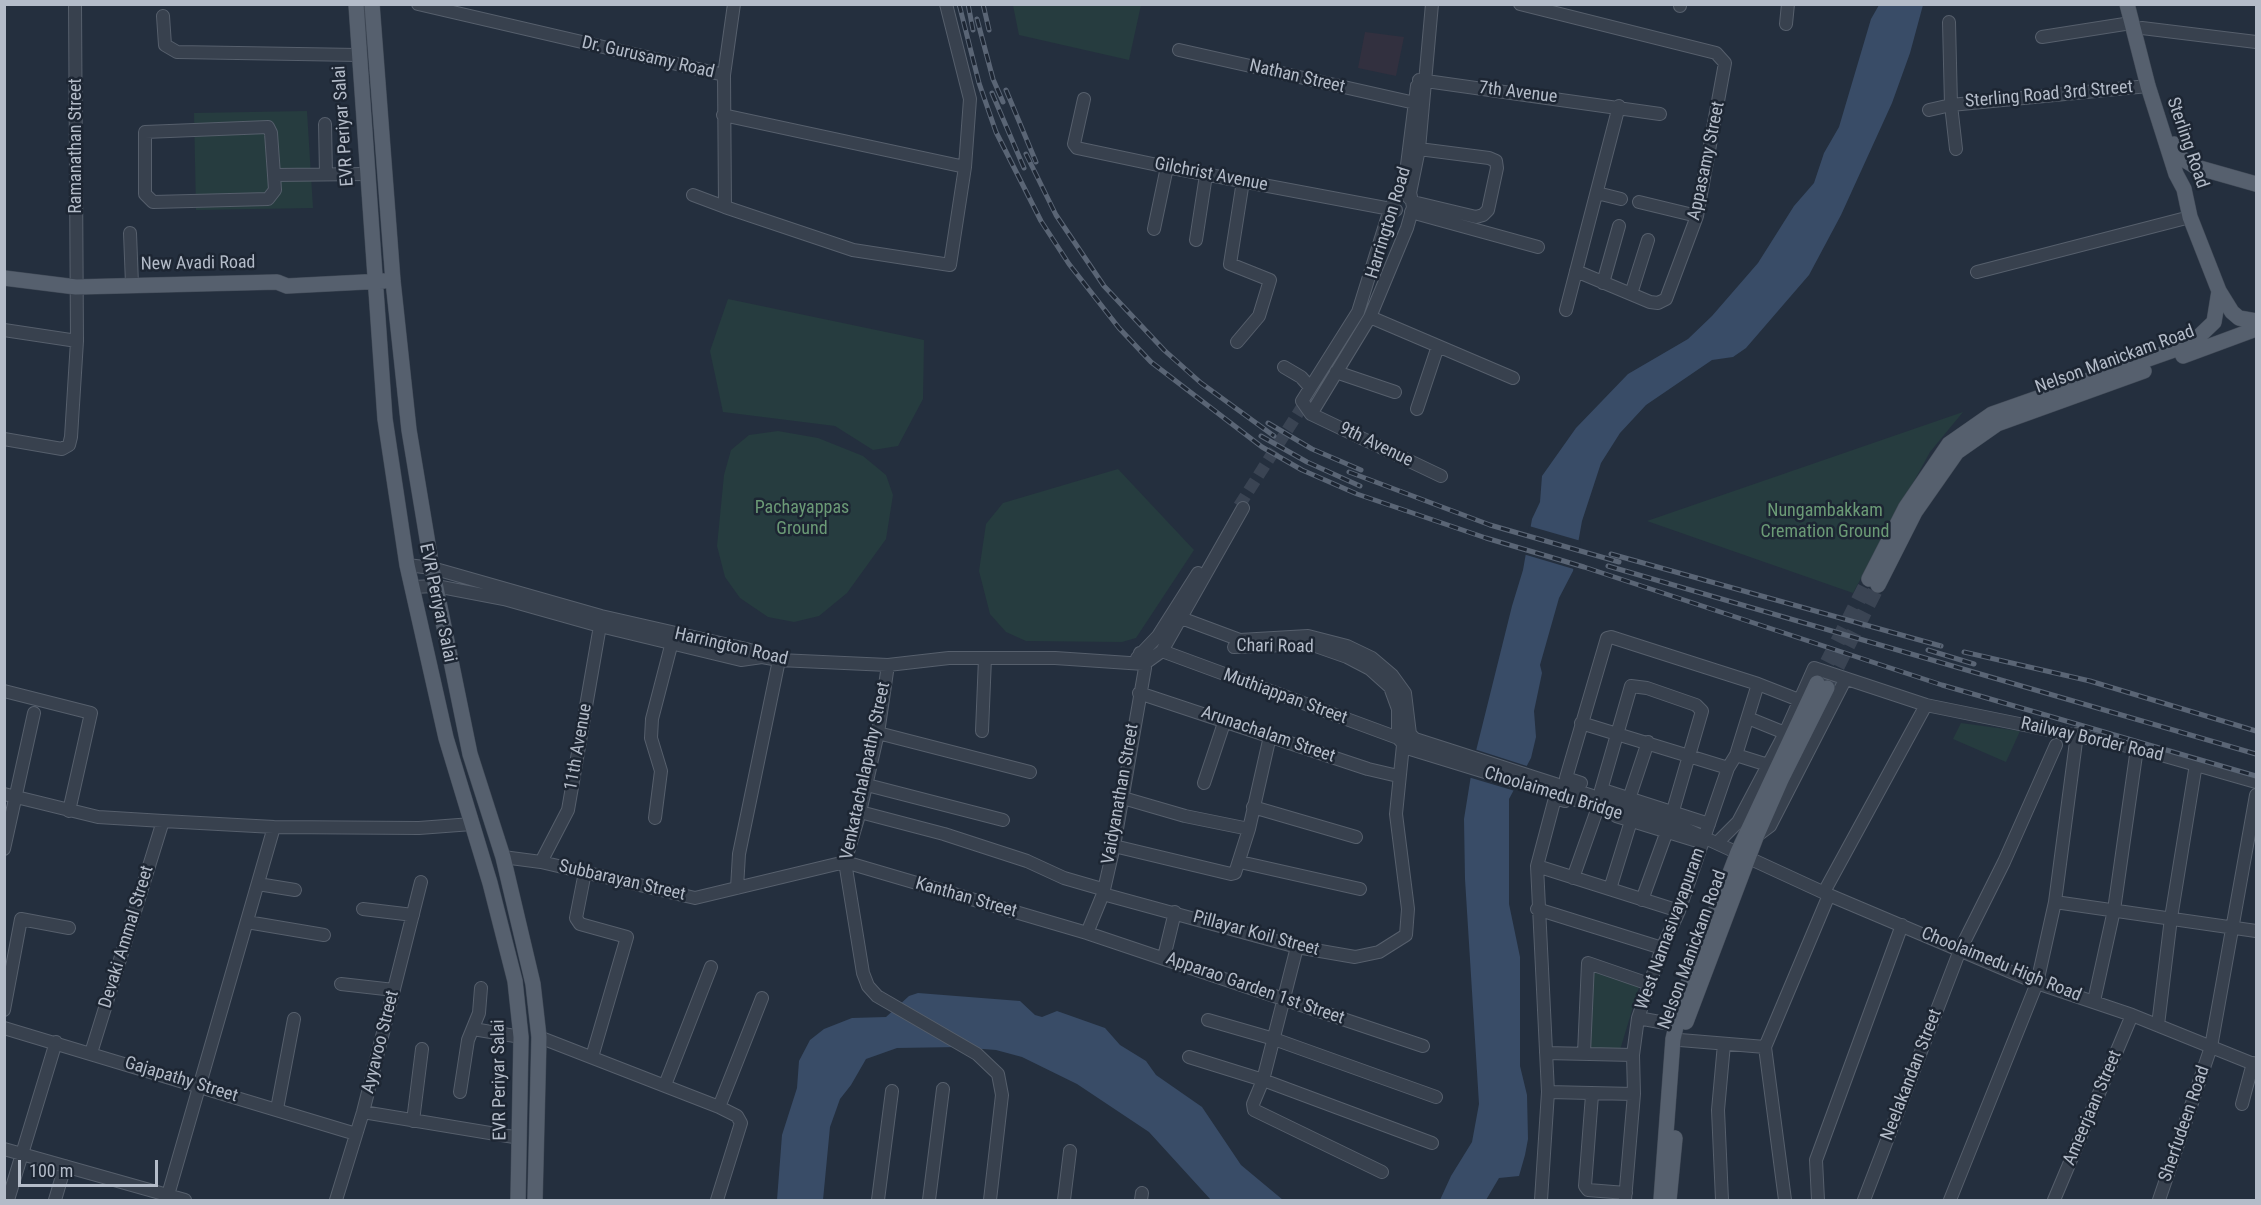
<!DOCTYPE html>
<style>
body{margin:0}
#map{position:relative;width:2261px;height:1205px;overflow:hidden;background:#242f3e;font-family:"Roboto Condensed",sans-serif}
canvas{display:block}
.frame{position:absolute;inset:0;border:6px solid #b4bcc9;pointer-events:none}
.scale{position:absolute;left:18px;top:1160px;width:140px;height:27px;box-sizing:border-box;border:3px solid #b4bcc9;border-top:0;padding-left:8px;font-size:18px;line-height:21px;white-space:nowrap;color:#b4bcc9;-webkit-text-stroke:4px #1d2633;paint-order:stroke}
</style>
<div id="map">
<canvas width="2261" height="1205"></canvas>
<div class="frame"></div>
<div class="scale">100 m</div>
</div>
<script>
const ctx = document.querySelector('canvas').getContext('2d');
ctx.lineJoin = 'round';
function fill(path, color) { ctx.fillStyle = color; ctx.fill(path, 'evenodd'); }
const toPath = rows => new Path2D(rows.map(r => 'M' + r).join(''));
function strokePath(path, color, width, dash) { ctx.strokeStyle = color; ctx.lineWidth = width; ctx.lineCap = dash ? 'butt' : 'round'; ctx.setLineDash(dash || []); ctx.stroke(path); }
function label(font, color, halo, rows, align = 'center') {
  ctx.font = font + ' "Roboto Condensed",sans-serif'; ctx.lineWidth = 5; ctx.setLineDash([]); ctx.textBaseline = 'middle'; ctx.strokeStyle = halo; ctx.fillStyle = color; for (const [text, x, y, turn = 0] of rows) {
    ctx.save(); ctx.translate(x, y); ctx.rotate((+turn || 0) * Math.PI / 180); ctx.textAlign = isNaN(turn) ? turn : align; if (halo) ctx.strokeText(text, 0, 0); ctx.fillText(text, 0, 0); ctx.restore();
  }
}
const medical = toPath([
 [1365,32,1404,37,1396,76,1358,68]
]);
const green = toPath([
 [1013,5,1141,5,1129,60,1019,35],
 [307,111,313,208,196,210,194,113],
 [728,299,924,340,923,399,898,446,873,450,835,426,723,412,710,351],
 [1963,412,1930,452,1853,593,1647,521],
 [778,431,818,438,863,456,886,475,893,495,886,539,847,593,819,616,794,622,768,617,740,598,725,577,717,546,724,475,731,450,749,435],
 [1118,469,1194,550,1136,638,1122,642,1026,641,1006,632,990,614,979,571,986,524,1003,503],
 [1961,723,2020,731,2006,762,1953,739],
 [1590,971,1639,987,1620,1050,1585,1048]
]);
const water = toPath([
 [1879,5,1923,5,1910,53,1892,103,1841,215,1809,275,1746,348,1733,357,1712,360,1646,405,1620,433,1601,463,1582,521,1573,571,1559,598,1540,665,1542,673,1534,711,1536,737,1531,758,1509,799,1509,904,1520,957,1520,1066,1527,1095,1528,1139,1525,1155,1519,1176,1499,1178,1486,1200,1440,1200,1451,1176,1472,1142,1479,1104,1465,879,1464,819,1473,763,1512,606,1523,570,1532,519,1540,502,1542,476,1576,428,1628,374,1688,339,1712,316,1758,263,1794,206,1814,183,1824,153,1839,127,1871,19],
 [918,993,1020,1001,1035,1015,1042,1017,1057,1011,1105,1028,1120,1045,1146,1061,1156,1075,1202,1107,1241,1165,1283,1200,1211,1200,1149,1132,1077,1084,1022,1057,996,1050,958,1047,897,1048,866,1059,851,1085,840,1099,830,1127,823,1200,777,1200,782,1135,797,1088,799,1061,810,1040,824,1029,852,1018,886,1017,909,996]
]);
const pier = toPath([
 [1529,526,1581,541,1577,570,1523,554],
 [1474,749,1530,767,1515,791,1468,777]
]);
const minorTunnel = toPath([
 [1239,506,1309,396]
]);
const majorTunnel = toPath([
 [1817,683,1869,579],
 [1827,687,1878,585]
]);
const minor = toPath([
 [418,4,724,75,725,207,853,250,950,265,965,167,970,99,946,4],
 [1520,4,1716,53,1725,63,1697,216,1666,299,1658,303,1650,302,1576,271],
 [1680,6,1680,4],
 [163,16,165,45,177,52,358,55],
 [1949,22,1951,105,1956,149],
 [1786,24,1788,4],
 [2142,28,2256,42],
 [2042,37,2131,23],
 [1179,50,1415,103],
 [724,75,734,4],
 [1419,80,1660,114],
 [1084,99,1074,144,1077,148,1167,167,1396,210],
 [1929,110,1951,105,2148,86],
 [723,115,965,167],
 [325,124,326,174],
 [1406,173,1417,86],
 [274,175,275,190,268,199,153,202,145,194,145,132,268,127,271,133,274,175,367,174],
 [1403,187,1397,194,1390,209,1358,312,1302,401,1311,414,1370,317,1407,228,1413,207,1410,192],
 [1597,193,1621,199],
 [693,195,725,207],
 [1409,198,1419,149,1432,4],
 [1413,202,1476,217,1483,215,1488,210,1497,168,1496,161,1489,158,1419,149],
 [1639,202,1697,216],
 [1411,212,1538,247],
 [1154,229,1167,167],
 [130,233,132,284],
 [1196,240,1206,175],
 [1977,272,2190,217],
 [1603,283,1619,226],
 [1631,294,1648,240],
 [1566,310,1619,106],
 [1370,317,1513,378],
 [4,330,77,341],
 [1237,342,1259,316,1270,280,1230,264,1243,181],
 [1284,367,1301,377,1309,386],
 [1336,372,1395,392],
 [1417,409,1438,346],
 [1311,414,1441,476],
 [4,439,62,449,69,445,71,437,77,341,75,4],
 [407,565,432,568,601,616,742,648,754,651,762,657,779,660,888,665,949,658,1055,658,1144,664,1162,651,1243,508],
 [412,587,436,586,504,599,600,626,741,660,762,657],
 [1181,618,1240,640,1308,636,1347,646,1372,658,1392,675,1405,693,1410,734,1415,739,1664,819,1829,895,2037,983,2132,1015,2256,1065],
 [1234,647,1310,644,1347,657,1370,669,1390,687,1398,709,1398,738,1407,748,1625,815],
 [1162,651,1398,738,1406,736],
 [1137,658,1158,636,1198,573],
 [888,665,878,733,860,812,845,862,863,973,868,986,877,996,977,1054,998,1074,1002,1095,990,1200],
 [4,691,91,713,69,811],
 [1139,693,1368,769,1398,776],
 [1748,718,1785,733],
 [1581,723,1728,768],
 [982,731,985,658],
 [878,733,1030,772],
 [1736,755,1768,765],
 [1204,783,1225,720],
 [1581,783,1566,778,1607,638,1611,637,1758,684,1799,700],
 [867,785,1003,820],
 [1601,790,1631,686,1647,688,1696,705,1702,711,1672,814],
 [1606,791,1709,824],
 [4,794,98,817,163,821,274,827,419,828,472,824],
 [1123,798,1185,816,1249,829],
 [1629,799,1648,742],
 [1253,807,1356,837],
 [860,812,944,834,1027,861,1064,878,1102,889],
 [1616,816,1694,840],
 [655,818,661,771,651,738,652,719,673,638],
 [1758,835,1770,826,1845,680],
 [1718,842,1738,822,1785,733,1814,668,1926,705,2137,748,2256,782],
 [1114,846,1231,874,1235,873,1249,829,1270,736],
 [4,849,34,713],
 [503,857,541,862,695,898,845,862,1087,933,1423,1046],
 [541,862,568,810,601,620],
 [1240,862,1360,889],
 [1537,866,1679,911],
 [585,872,576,918,580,924,627,937,592,1057],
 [1573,878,1597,810],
 [258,884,295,890],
 [737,888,739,854,779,660],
 [1610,889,1631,821],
 [1824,892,1926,705],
 [1103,894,1297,947,1355,957,1379,952,1406,935,1408,909,1396,814,1403,745],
 [1642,900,1667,831],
 [2055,902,2256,931],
 [363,909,413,915],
 [1537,909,1662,948],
 [247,922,324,935],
 [1087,933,1103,894,1114,846,1145,668,1140,653],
 [1297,947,1263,1080,1253,1104,1254,1110,1382,1172],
 [1164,957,1175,912],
 [341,984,394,990],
 [2094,1001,2114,910,2137,748],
 [4,1010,21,919,69,928],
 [1638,1018,1676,1025],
 [1208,1020,1274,1039,1436,1097],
 [2158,1025,2171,918,2196,764],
 [4,1028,356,1134],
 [473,1029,521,1037],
 [539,1037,719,1107,737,1116,741,1123,717,1200],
 [1680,1040,1765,1047],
 [91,1053,163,821],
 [1546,1053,1633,1055],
 [1584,1053,1588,963,1649,984],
 [1189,1057,1263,1080,1432,1143],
 [665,1085,711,967],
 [460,1092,468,1040,479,1013,481,988],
 [1548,1092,1634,1094],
 [1592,1095,1585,1186,1588,1190,1626,1193],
 [2242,1104,2253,1063],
 [719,1107,762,998],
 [277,1109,294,1019],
 [363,1112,520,1138],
 [413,1121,422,1049],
 [4,1149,185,1200],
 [168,1195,274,827],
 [8,1200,56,1042],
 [55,1200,65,1166],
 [336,1200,363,1112,421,882],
 [878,1200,892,1091],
 [929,1200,943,1089],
 [1064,1200,1070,1151],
 [1141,1200,1142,1193],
 [1541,1200,1548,1092,1537,866,1555,798,1565,801],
 [1625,1200,1634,1094,1633,1055,1638,1018,1662,948,1679,911,1728,768,1736,755,1758,684],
 [1722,1200,1718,1110,1724,1044],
 [1785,1200,1765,1047,1829,895],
 [1818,1200,1816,1160,1902,925],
 [1864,1200,1960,950,2004,862,2056,745],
 [1950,1200,2037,983,2055,902,2077,734],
 [2054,1200,2132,1015],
 [2159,1200,2211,1047,2256,795]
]);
const major = toPath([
 [356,4,385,419,407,565,446,738,490,883,515,981,521,1037,518,1200],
 [372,4,393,281,409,430,432,568,470,754,503,857,533,984,539,1037,535,1200],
 [2127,4,2148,86,2176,174,2184,189,2190,217,2219,291,2232,312,2239,318,2256,321],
 [2174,144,2178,156,2196,167,2256,184],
 [4,278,76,287,277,282,287,286,384,281],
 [2183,356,2256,329],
 [1869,579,1906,507,1949,444,1992,414,2191,344,2214,322,2219,291],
 [1878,585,1915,512,1957,452,1997,424,2144,371],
 [1686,1022,1756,837,1781,780,1827,688],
 [1661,1200,1673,1039,1684,993,1738,852,1817,683],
 [1669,1200,1675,1138]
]);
const rail = toPath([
 [959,4,979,83,996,132,1041,221,1069,264,1119,328,1151,362,1262,447,1302,470,1357,494,1486,538,1584,567,1942,685,2256,776],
 [968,4,973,30],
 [983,4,989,30],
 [977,19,993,79,1003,102],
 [1006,90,1036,162],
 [992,93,1024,168],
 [1026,154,1056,215,1104,286,1164,350,1201,383,1274,436],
 [1268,423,1312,449,1361,470],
 [1261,436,1307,462,1360,486],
 [1349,472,1490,525,1619,562],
 [1611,554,1941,646],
 [1608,566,2256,754],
 [1928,650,1974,664],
 [1964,652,2090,681,2256,731]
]);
const streetNames = [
 ["Dr. Gurusamy Road",648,58,13],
 ["Nathan Street",1297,77,13],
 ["7th Avenue",1518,93,7],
 ["Sterling Road 3rd Street",2049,95,-5],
 ["EVR Periyar Salai",344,126,-94],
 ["Sterling Road",2187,143,71],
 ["Ramanathan Street",76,146,-90],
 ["Appasamy Street",1707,161,-78],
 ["Gilchrist Avenue",1211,175,11],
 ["Harrington Road",1389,223,-73],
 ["New Avadi Road",198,264,-1],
 ["Nelson Manickam Road",2115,360,-20],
 ["9th Avenue",1376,445,26],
 ["EVR Periyar Salai",437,603,78],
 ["Harrington Road",731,647,13],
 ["Chari Road",1275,647,1],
 ["Muthiappan Street",1285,697,20],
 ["Arunachalam Street",1268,735,19],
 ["Railway Border Road",2092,740,13],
 ["11th Avenue",579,747,-80],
 ["Venkatachalapathy Street",866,771,-78],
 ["Vaidyanathan Street",1121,794,-80],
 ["Choolaimedu Bridge",1553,794,17],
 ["Subbarayan Street",622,881,13],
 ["Kanthan Street",966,898,16],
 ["West Namasivayapuram",1671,929,-70],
 ["Pillayar Koil Street",1256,934,15],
 ["Devaki Ammal Street",127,937,-73],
 ["Nelson Manickam Road",1693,950,-70],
 ["Choolaimedu High Road",2001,965,22],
 ["Apparao Garden 1st Street",1255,989,19],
 ["Ayyavoo Street",381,1042,-76],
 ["Neelakandan Street",1912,1075,-69],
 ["Gajapathy Street",181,1080,17],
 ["EVR Periyar Salai",500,1080,-91],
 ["Ameerjaan Street",2093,1108,-67],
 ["Sherfudeen Road",2185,1124,-71]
];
const parkNames = [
 ["Pachayappas",802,508],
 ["Ground",802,529],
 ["Nungambakkam",1825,511],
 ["Cremation Ground",1825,532]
];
fill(medical, '#32303f');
fill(green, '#263c3f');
fill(water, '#394c67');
fill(pier, '#242f3e');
strokePath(minorTunnel, '#3a4453', 12, [12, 6]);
strokePath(majorTunnel, '#3a4453', 15, [15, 8]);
strokePath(minor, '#565f6c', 14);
strokePath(major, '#414a57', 16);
strokePath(minor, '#38414e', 12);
strokePath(major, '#56606e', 15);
strokePath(rail, '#5a6575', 5);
strokePath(rail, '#1d2633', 3, [9]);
label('18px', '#b4bcc9', '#1d2633', streetNames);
label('18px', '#6b9a76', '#1d2633', parkNames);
</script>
